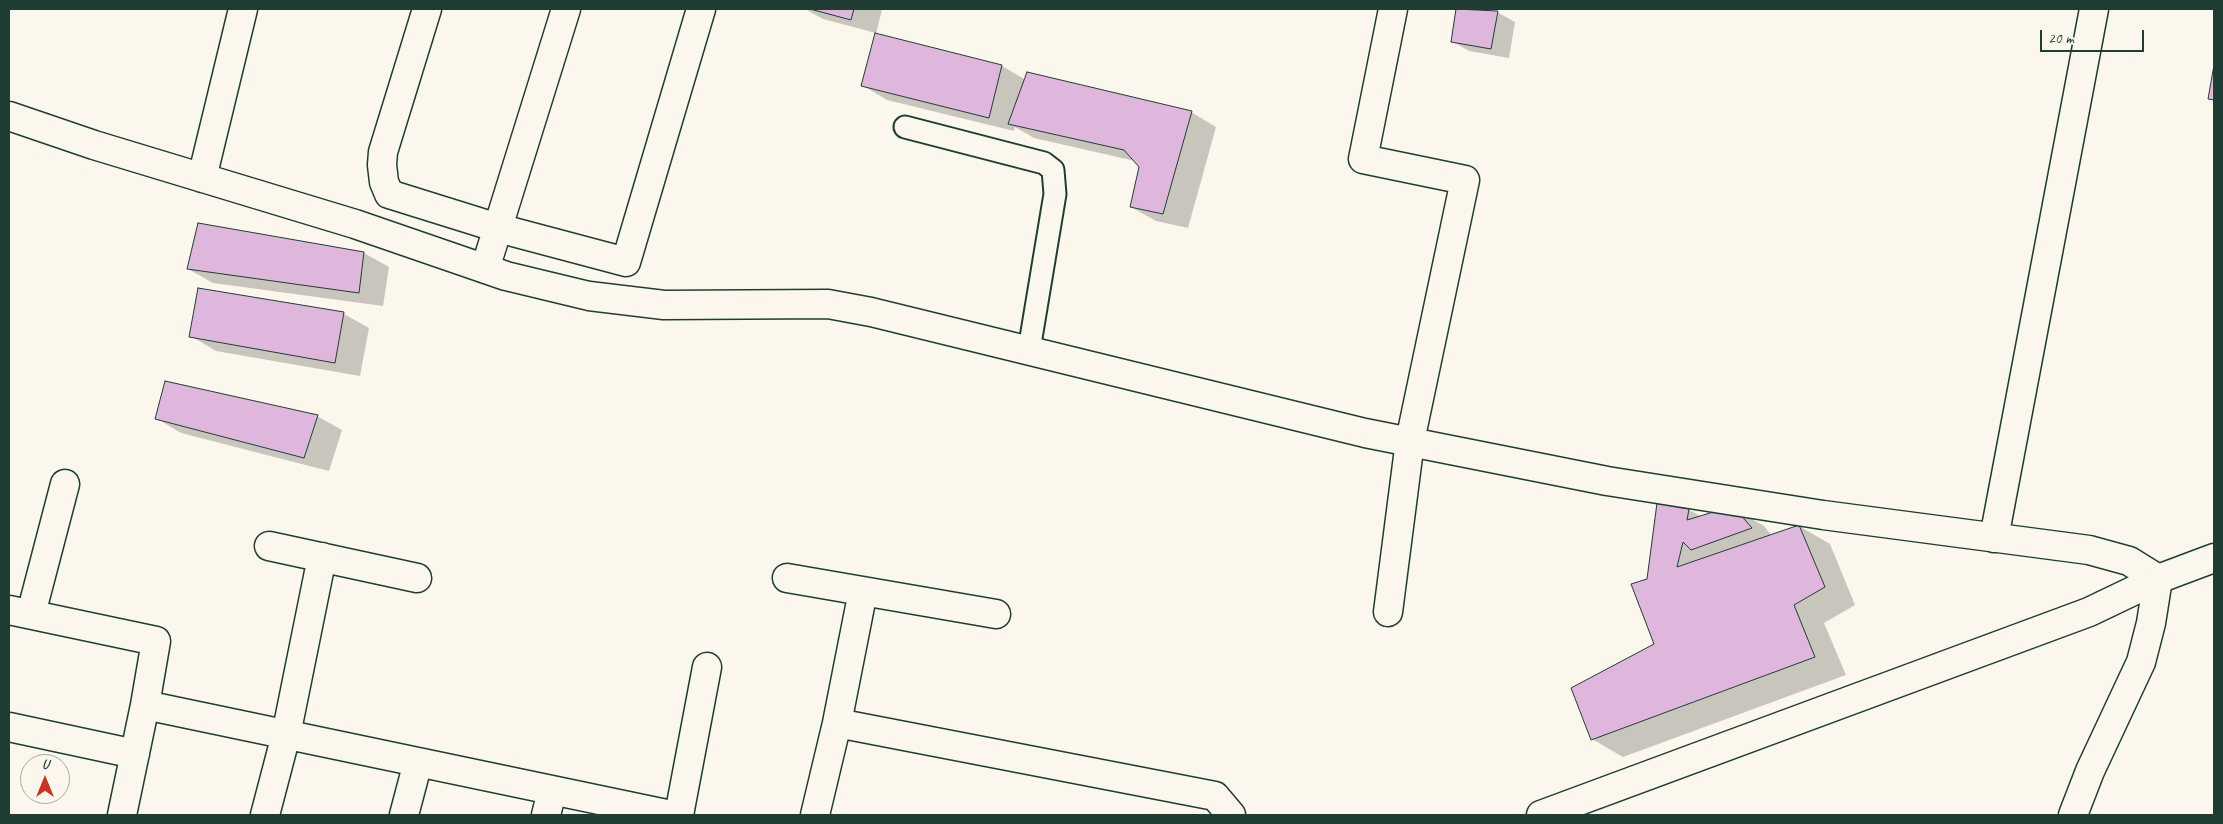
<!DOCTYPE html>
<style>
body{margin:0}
#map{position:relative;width:2223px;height:824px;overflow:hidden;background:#fbf7ec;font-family:Caveat,sans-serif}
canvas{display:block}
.frame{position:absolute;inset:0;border:10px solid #1f3d34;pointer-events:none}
.north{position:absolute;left:20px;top:754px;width:50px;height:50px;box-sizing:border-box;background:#fbf7ec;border:1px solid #a3ada2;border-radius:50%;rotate:0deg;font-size:14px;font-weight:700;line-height:20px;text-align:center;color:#1f3d34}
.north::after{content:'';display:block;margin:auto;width:18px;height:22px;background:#c8321e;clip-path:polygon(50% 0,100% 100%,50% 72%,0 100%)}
.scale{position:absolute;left:2040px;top:30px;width:104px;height:22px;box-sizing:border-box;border:2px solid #1f3d34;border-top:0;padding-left:6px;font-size:15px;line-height:18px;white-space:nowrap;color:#1f3d34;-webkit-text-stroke:4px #fbf7ec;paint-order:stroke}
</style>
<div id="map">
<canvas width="2223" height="824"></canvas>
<div class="frame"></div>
<div class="north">U</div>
<div class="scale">20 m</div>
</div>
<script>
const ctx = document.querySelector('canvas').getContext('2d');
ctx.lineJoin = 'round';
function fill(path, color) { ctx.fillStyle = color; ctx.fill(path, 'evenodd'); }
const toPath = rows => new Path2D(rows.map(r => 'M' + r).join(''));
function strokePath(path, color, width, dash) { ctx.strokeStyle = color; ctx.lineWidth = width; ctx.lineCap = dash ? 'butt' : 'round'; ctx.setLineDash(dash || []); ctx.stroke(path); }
const shadow = toPath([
 [805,9,882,9,876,34,1002,66,1026,80,1191,112,1216,127,1188,228,1156,221,1131,207,1140,167,1135,161,1034,138,1015,127,1014,131,887,100,862,85,876,33,823,19],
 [1457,9,1477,9,1497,12,1515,22,1509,58,1469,51,1452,41],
 [199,224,364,253,389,267,383,306,213,283,188,269],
 [199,289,344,314,369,328,360,376,216,351,191,336],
 [317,416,342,430,329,471,181,433,156,418],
 [1658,504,1689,510,1702,517,1733,508,1764,526,1772,536,1799,526,1830,544,1855,605,1824,623,1846,675,1623,757,1592,739,1656,644,1648,579]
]);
const building = toPath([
 [810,9,854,9,851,20,810,9],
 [1456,9,1498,11,1491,49,1451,42,1456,9],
 [875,33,1002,65,989,118,861,86,875,33],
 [2214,65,2214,100,2208,99,2214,65],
 [1027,72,1192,111,1163,214,1130,207,1139,167,1124,150,1008,124,1027,72],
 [198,223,364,252,359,293,187,269,198,223],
 [198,288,344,312,335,363,189,337,198,288],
 [165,381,318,415,304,458,155,419,165,381],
 [1657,503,1689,509,1687,520,1733,506,1752,528,1691,550,1683,542,1677,567,1799,525,1825,587,1794,605,1815,657,1591,740,1571,688,1654,644,1631,584,1647,579,1657,503]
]);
const lane = toPath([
 [905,127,1044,163,1053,170,1055,194,1029,350]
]);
const street = toPath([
 [427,9,383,152,382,165,384,182,389,194,498,228,626,262,701,9],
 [9,116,94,145,355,224,506,276,589,296,664,305,828,304,871,312,1365,433,1607,481,1823,515,2089,550,2129,561,2158,579,2151,623,2141,662,2090,771,2073,815],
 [202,178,243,9],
 [485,269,566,9],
 [1994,538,2094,9],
 [269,546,417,578],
 [787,578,996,614],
 [9,610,156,641,145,705,122,815],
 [1388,612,1410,441,1465,180,1363,159,1393,9],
 [31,614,65,484],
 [145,705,671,815],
 [837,723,1215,796,1231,815],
 [9,727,135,754],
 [265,815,286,735,322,557],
 [404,815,418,762],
 [546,815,552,791],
 [679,815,707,667],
 [815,815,837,723,863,591]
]);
const secondary = toPath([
 [1541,815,2089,612,2158,579,2214,558]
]);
fill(shadow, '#0003');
fill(building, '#dfb6dc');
strokePath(building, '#1f3d34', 1);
strokePath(lane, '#1f3d34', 25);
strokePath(street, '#1f3d34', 31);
strokePath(secondary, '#1f3d34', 31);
strokePath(lane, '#fbf7ec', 21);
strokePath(street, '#fbf7ec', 28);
strokePath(secondary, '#fbf7ec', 28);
</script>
